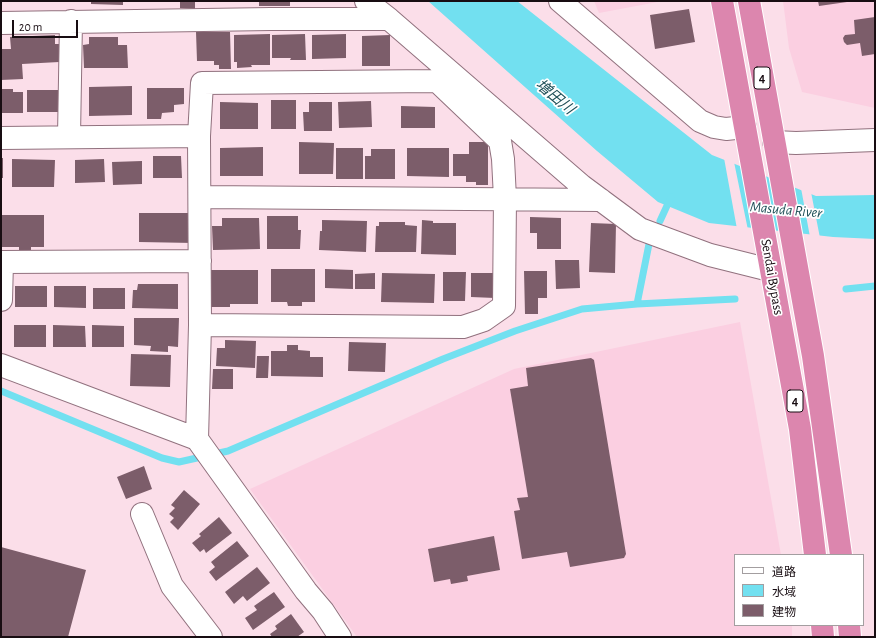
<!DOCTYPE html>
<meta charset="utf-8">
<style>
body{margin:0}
#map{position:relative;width:876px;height:638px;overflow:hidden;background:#fbdee9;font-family:"Alegreya Sans","Noto Sans JP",sans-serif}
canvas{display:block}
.frame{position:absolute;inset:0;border:2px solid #180d12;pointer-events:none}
.legend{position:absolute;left:734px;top:554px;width:130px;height:72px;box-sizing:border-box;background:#fff;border:1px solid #a39ea0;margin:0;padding:5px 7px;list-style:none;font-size:12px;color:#180d12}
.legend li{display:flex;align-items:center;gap:8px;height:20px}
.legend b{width:20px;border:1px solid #a39ea0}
.scale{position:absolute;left:12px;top:20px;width:66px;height:18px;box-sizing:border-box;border:2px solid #180d12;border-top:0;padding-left:5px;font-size:12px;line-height:14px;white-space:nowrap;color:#180d12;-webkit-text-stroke:3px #fff;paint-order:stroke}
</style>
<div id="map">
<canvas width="876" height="638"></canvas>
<div class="frame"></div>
<ul class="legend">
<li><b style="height:5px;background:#fff"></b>道路</li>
<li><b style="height:11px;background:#72e0f0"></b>水域</li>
<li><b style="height:11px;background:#7c5d6a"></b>建物</li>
</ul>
<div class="scale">20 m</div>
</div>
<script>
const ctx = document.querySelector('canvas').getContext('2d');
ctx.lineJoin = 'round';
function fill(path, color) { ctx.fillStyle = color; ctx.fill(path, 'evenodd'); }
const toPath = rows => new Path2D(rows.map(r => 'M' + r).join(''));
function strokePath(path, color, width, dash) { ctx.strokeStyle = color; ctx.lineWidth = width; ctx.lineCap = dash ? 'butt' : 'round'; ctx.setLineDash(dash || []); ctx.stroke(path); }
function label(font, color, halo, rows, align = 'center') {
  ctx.font = font + ' "Alegreya Sans","Noto Sans JP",sans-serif'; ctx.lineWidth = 3.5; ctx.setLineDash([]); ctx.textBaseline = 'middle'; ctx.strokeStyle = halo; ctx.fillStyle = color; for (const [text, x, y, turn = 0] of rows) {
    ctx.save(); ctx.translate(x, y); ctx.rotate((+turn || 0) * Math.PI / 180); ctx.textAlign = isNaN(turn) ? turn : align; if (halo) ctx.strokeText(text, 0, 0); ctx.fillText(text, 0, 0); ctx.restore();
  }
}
const built = toPath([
 [594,1,663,1,599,13],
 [783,1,875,1,875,108,802,92,789,48],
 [740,322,781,555,735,555,735,625,792,625,792,637,357,637,250,489,514,369]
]);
const water = toPath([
 [428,1,517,1,712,155,816,196,875,195,875,239,833,237,709,223,658,202,597,151]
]);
const pier = toPath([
 [724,158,734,162,748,230,737,229],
 [801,188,811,192,820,238,810,237]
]);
const stream = toPath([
 [660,221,671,197],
 [846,289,875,286],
 [637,304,735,299],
 [1,391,162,458,179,462,228,451,443,359,515,331,582,309,637,304,649,244]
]);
const building = toPath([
 [91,1,123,1,123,5,91,4],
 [180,1,195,1,195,9,180,8],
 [259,1,290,1,290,6,259,6],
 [818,1,847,1,847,2,819,6],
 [689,9,695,42,655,49,650,15],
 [875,17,875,54,862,56,860,43,847,45,844,42,843,38,845,35,855,34,854,20],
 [196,32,230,32,231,69,219,69,219,65,214,65,214,61,197,61],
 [270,34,270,65,251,65,252,67,237,68,237,62,234,62,234,35],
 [305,34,306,60,290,60,291,58,272,58,272,35],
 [346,34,346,58,312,59,312,35],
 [55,35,55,44,59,44,59,62,22,64,23,79,1,80,1,49,11,49,10,37],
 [390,35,390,66,362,66,362,36],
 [89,37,118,37,118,45,127,45,128,68,84,68,83,45,89,44],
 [132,86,132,115,89,116,89,87],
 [147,88,184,88,184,104,174,105,174,112,162,113,161,119,147,119],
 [1,89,13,89,13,92,23,92,23,113,1,113],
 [27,90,60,90,60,112,27,112],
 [271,100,296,100,296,129,271,129],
 [371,101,372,127,339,128,338,102],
 [220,102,258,103,258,129,220,129],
 [309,102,332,102,332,131,304,131,303,112,309,112],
 [401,106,435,107,435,128,401,128],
 [299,142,334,143,333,174,299,174],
 [469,142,488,142,488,185,476,185,476,182,466,182,466,176,453,176,453,154,469,154],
 [263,147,263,176,220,176,220,148],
 [336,148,363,148,363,179,336,179],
 [407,148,449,148,449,177,407,176],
 [371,149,395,149,395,179,365,179,365,156,371,156],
 [153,156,181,156,182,178,153,178],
 [1,158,3,158,3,178,1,178],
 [12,159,55,160,54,187,12,187],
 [104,159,105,182,75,183,75,160],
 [142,161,142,184,113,185,112,162],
 [139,213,194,213,194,243,139,242],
 [1,215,44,215,44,247,31,247,31,251,19,251,19,247,1,247],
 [267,216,298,216,298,230,301,230,300,249,267,249],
 [530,217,561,218,561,249,537,249,537,233,530,233],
 [222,218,259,218,260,249,213,250,212,226,222,226],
 [322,220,367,221,366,252,319,250,320,231,322,231],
 [422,220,433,221,433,223,456,223,456,255,421,254],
 [379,222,405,222,405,225,417,226,416,252,375,252,376,226,379,226],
 [591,223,616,224,615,273,589,272],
 [555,260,579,260,580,288,556,289],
 [271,269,315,269,315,302,302,302,302,306,288,306,287,302,271,302],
 [325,269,353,270,353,289,325,288],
 [211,270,258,270,258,304,230,304,230,307,211,307],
 [524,271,547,271,547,298,538,298,538,314,525,314],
 [443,272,466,272,465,301,443,301],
 [375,273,375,289,355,289,355,274],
 [382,273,435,274,434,303,381,302],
 [471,273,495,273,495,298,471,297],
 [138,284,178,284,178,309,132,308,133,290,137,290],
 [15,286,47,286,47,307,15,307],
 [54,286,86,286,86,308,54,307],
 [93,288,125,288,125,309,93,309],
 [134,318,179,318,178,347,168,346,168,352,150,351,151,346,134,345],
 [14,325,46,325,46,347,14,347],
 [53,325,85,326,86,347,53,347],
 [92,325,124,326,124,347,92,347],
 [225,340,256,341,255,368,216,366,217,348,225,348],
 [349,342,386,343,385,372,348,371],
 [287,345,298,345,298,350,310,351,310,357,323,357,323,377,271,376,271,351,287,351],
 [131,354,171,355,170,387,130,386],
 [257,356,269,356,268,378,256,378],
 [591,358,594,360,626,554,624,558,570,567,567,552,522,559,514,511,520,510,517,498,528,497,510,389,528,386,526,368],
 [213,369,233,369,233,389,212,389],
 [144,466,152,489,126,499,117,477],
 [184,490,200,504,178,530,170,522,174,518,169,514,175,508,171,505],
 [219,517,232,533,206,553,204,549,200,552,192,543,201,536,199,534],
 [494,536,500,570,467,576,468,581,451,584,450,579,434,582,428,549],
 [237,541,249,556,216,581,209,572,215,567,211,562],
 [1,547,86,570,68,637,1,637],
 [257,567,270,583,247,601,243,596,234,604,225,592],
 [274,592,285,607,253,630,245,618,257,610,254,606],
 [291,614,304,632,297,637,272,637,270,634,277,629,275,626]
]);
const minor = toPath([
 [366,1,389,19],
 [560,1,700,121,714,127,726,129,745,127],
 [1,23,271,19,389,19,582,186,640,229,710,255,770,270],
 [69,136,71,21],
 [1,138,199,136],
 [774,142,796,143,875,140],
 [200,197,601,200],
 [1,300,2,262,200,261],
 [1,365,197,439,306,591,323,611,340,637],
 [197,439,200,325,199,136,202,83,437,81,500,141,503,159,505,198,504,306,484,320,463,327,200,325],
 [142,514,172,586,211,637]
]);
const trunk = toPath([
 [722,1,800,429,815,555],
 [749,1,813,356,841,555],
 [822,625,823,637],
 [849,625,850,637]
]);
const shields = [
 [762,78,16],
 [795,401,16]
];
const shieldNames = [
 ["4",762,78],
 ["4",795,401]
];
const streetNames = [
 ["Sendai Bypass",772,277,80]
];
const waterNames = [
 ["増田川",555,97,40],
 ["Masuda River",786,210,5]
];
fill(built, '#fbcfe1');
fill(water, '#72e0f0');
fill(pier, '#fbdee9');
strokePath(stream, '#72e0f0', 7);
fill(building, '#7c5d6a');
strokePath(minor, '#91717e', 24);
strokePath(trunk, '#fff', 24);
strokePath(minor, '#fff', 22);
strokePath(trunk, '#dc86ae', 22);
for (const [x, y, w] of shields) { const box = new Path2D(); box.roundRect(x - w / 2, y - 11, w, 22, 3); ctx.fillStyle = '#fff'; ctx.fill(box); strokePath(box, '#180d12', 1); }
label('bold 13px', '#180d12', null, shieldNames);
label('14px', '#180d12', '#fff', streetNames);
label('italic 15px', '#215159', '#fff', waterNames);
</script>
